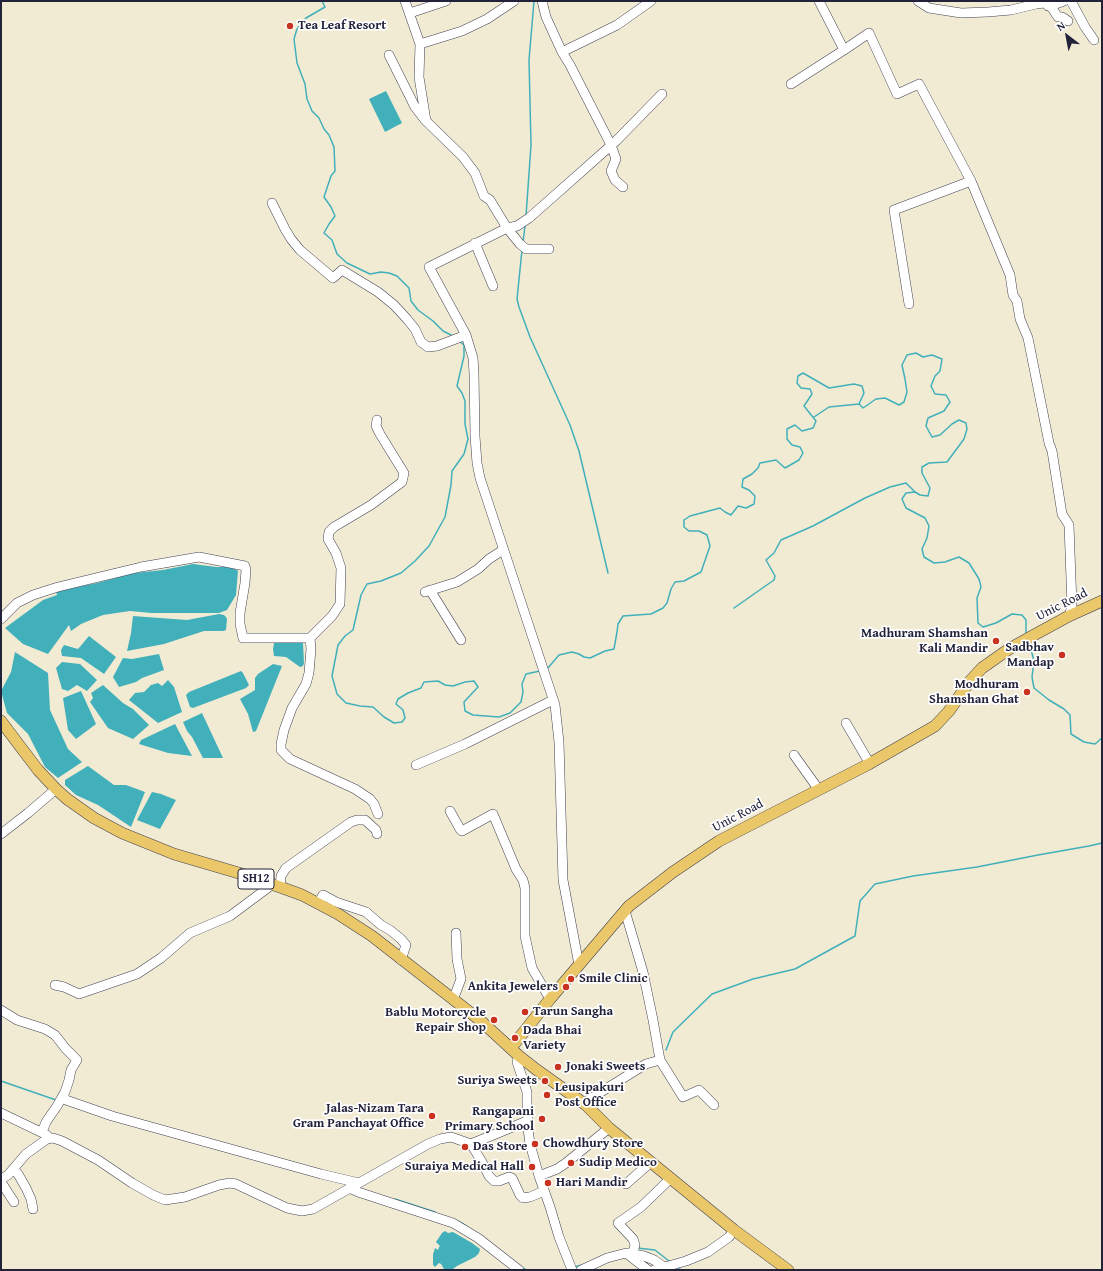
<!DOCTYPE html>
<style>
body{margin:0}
#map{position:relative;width:1103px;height:1271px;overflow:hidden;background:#f2ebd4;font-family:"Gentium Book Plus",serif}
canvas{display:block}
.frame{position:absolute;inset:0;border:2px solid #22223b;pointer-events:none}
.north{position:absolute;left:1047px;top:16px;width:40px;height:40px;-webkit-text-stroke:3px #fff;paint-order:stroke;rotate:328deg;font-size:11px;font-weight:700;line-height:16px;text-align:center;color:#22223b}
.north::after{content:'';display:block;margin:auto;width:14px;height:18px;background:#22223b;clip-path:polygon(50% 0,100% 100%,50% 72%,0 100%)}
</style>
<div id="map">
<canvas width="1103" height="1271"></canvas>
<div class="frame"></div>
<div class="north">N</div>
</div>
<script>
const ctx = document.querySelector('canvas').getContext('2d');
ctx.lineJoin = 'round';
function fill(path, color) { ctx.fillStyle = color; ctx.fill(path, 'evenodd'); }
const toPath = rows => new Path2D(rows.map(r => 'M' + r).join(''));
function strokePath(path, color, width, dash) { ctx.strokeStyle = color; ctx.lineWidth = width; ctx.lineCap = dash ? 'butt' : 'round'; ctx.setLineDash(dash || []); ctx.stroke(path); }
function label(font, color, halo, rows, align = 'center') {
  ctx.font = font + ' "Gentium Book Plus",serif'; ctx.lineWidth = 3.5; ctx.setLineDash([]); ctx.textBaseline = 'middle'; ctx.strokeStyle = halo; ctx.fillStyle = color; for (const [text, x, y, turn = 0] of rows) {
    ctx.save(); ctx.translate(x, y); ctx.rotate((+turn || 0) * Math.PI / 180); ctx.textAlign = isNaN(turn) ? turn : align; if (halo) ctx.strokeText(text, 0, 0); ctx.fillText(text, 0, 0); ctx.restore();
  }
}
const water = toPath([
 [386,91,402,123,385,132,369,99],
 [193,564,216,567,232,567,238,571,236,595,227,610,219,613,151,613,130,611,103,615,81,624,71,631,69,625,48,654,23,644,5,628,43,600,57,595,56,591,97,583,134,573,163,570],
 [219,614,224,615,226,617,227,619,226,630,223,631,204,631,164,644,127,651,131,633,133,616,187,620],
 [89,636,116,657,104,674,81,658,62,656,61,650,64,645,78,649],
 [274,643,303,643,304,663,303,666,300,667,286,657,274,656,273,649],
 [15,652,48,673,50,710,68,749,82,762,58,778,45,767,28,734,7,713,1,691,11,672],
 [159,654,164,670,142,678,136,682,119,687,113,677,123,658,132,659],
 [62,662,80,664,97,680,87,691,77,685,68,691,62,689,56,668],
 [273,664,282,666,256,731,253,732,248,714,240,699,255,690,255,678,258,674],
 [241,671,243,673,249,685,246,688,193,708,190,707,186,695,189,692],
 [168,680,174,687,182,712,158,723,129,700,135,693,144,692,151,685,158,683,162,686],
 [103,685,123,703,133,709,149,725,133,739,108,728,90,702,93,698,91,693],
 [81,691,96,724,76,739,68,730,63,698],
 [202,713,223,758,203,758,192,737,187,731,183,722],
 [175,724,192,756,168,753,139,744,141,740],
 [88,766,114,785,126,785,145,792,131,827,98,805,76,795,65,785,65,780],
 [152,792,161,794,176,800,160,829,137,820],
 [445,1231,448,1233,453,1232,472,1243,480,1249,479,1253,475,1257,457,1266,453,1269,444,1269,441,1264,439,1263,435,1267,433,1265,433,1254,435,1248,438,1250,439,1247,440,1246,436,1242,442,1233]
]);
const stream = toPath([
 [322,1,325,7,306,18,297,29,294,39,297,63,305,84,307,99,312,111,319,118,324,129,329,135,334,147,335,171,331,176,324,197,331,207,335,216,329,224,324,233,332,240,337,254,347,263,370,274,381,272,389,273,397,276,409,288,411,301,418,310,433,321,443,331,453,336],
 [526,216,531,145,529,60,534,1],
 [523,242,525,226],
 [522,250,517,299,519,307,530,337,570,425,579,451,608,573],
 [459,341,464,345,464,356,457,386,462,393,465,401,465,424,468,439,464,454,452,471,451,485,445,517,429,546,415,561,401,573,381,581,367,584,361,595,353,630,345,636,338,645,332,676,337,694,346,703,360,706,373,707,384,717,394,723,402,722,405,718,403,710,396,704,398,699,408,693,421,688,424,682,438,681,445,685,453,686,465,682,474,681,478,687,464,702,465,711,473,715,499,717,510,713,521,702,523,692,522,684,526,674,540,671],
 [814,417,829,407,859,404],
 [734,608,774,580,775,576,766,560,774,553,781,540,813,526,865,498,890,487,906,483,915,492],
 [1029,642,1034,661,1032,677,1034,688,1049,700,1064,709,1070,715,1071,734,1084,742,1095,744,1102,738],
 [547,669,559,655,572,652,579,654,584,657,590,658,605,651,614,649,617,632,618,624,623,616,651,614,663,608,667,603,671,589,675,582,684,581,701,572,710,546,707,535,699,531,689,531,684,527,684,520,690,516,720,508,725,512,731,515,738,506,746,508,754,504,755,496,749,490,742,487,743,479,752,474,758,468,760,463,776,460,785,468,799,460,803,453,800,447,792,445,787,439,787,429,795,425,802,431,813,428,816,421,804,406,812,394,810,389,801,388,797,383,798,376,803,373,829,388,854,384,862,386,864,393,859,404,863,408,876,399,885,398,899,405,904,402,907,392,905,379,902,365,907,355,916,353,923,357,932,355,942,359,940,371,935,376,931,386,935,394,946,395,950,402,944,411,928,418,926,426,932,437,940,435,952,424,959,420,966,423,967,429,964,439,947,462,929,463,922,467,922,473,930,488,928,496,920,495,915,492,906,493,902,499,906,508,925,518,929,526,927,538,922,549,924,557,934,563,945,562,959,557,969,563,979,579,981,587,977,598,978,623,983,627,996,623,1012,614,1022,615,1026,620,1026,634],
 [666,1050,673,1032,712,994,753,979,795,969,855,936,860,901,875,884,913,876,977,867,1038,855,1089,846,1102,843],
 [1,1081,56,1100],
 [395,1199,435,1212],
 [457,1221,462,1223,468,1227],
 [637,1248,655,1250,669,1261],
 [574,1267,582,1265],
 [677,1267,681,1270],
 [522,1268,527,1270]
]);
const minor = toPath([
 [405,1,420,44,419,77,426,121,463,157,475,173,484,196,490,200,507,228,429,267,466,335,473,358,474,373,475,436,477,463,480,478,555,705,559,742,563,880,579,965],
 [542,1,546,17,562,52,570,65,611,145,616,159,611,171,615,180,623,187],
 [819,1,844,50,869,33,897,94,919,84,971,181,894,210,909,304],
 [918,1,929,8,961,13,988,12,1011,10,1036,4,1044,3,1052,8,1058,17,1062,17,1068,21],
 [1071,1,1085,27,1094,40],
 [1048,6,1053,5,1064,1],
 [410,13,446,1],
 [420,44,462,31,487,19,514,1],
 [562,52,617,25,651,1],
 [389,55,415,107,425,120],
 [791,84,844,50],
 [971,181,1010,275,1013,295,1017,301,1020,319,1028,338,1049,443,1052,451,1062,514,1069,525,1072,606,1069,616],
 [272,203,285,229,291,239,300,250,333,278,342,270,378,292,394,305,407,319,415,329,421,342,428,347,437,346,466,335],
 [475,243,493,286],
 [549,249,526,249,520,244,507,228,517,226,529,218,554,196,616,141,662,94],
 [377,420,376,426,380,434,404,473,402,482,371,505,334,527,329,532,328,539,336,553,341,568,340,604,332,616,310,638,311,649,309,673,306,684,292,708,284,730,281,744,281,750,290,759,355,789,370,799,374,804,378,814],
 [430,590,461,640],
 [425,592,457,582,478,569,489,559,503,550],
 [1,619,17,603,33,595,58,587,141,567,199,557,245,566,246,570,245,583,240,613,240,624,243,638,310,638],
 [846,723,870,764],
 [794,755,819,790],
 [416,765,465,744,553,700],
 [450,811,460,829,462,831,493,814,516,869,523,880,525,888,525,936,532,968,550,999],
 [1,834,28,813,56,789],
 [280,887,281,876,286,868,351,822,357,820,365,820,376,830,377,834],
 [318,904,323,895,336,902,366,912,381,925,390,930,401,939,406,945,401,960],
 [625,911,643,972,653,1020,660,1060,683,1097,699,1090,714,1105],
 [55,985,64,987,79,994,137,974,161,958,190,933,230,916,273,884],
 [453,1000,461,979,457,959,456,933],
 [1,1010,17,1020,45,1029,55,1035,66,1049,77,1060,71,1070,69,1080,65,1092,57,1106,46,1122,42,1132],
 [519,1056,517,1062,527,1092,527,1105,529,1113,527,1121,530,1144,539,1176,550,1207,559,1237,572,1270],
 [63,1095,66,1100,112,1116,321,1174,359,1183],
 [586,1105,589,1100,601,1092,646,1064,660,1060],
 [1,1113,47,1135],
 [471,1144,482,1162,489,1176,494,1181,499,1181,509,1177,512,1178,520,1195,523,1198,530,1197,544,1191],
 [13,1169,18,1174,26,1188,31,1199,33,1209],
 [539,1176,557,1169,566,1163,609,1128],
 [1,1179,8,1175,26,1154,47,1139,53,1138,62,1141,98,1160,132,1183,153,1195,165,1200,185,1197,219,1185,230,1183,236,1184,257,1194,287,1208,302,1211,313,1209,428,1144,440,1139,451,1137,471,1144,527,1121],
 [1,1182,14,1202],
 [626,1184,650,1163],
 [349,1188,358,1192,453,1223,478,1238,519,1270],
 [628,1253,644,1256,654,1260,664,1267],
 [633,1253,635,1245,633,1239,618,1223,641,1207,670,1179],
 [581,1270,607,1258,626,1253,648,1270],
 [654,1270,686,1261,708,1252,729,1237,734,1230]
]);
const major = toPath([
 [1,721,38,770,56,789,67,799,94,818,122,833,174,854,242,874,280,887,302,895,338,914,372,936,481,1021,519,1056,537,1070,586,1105,609,1128,734,1230,788,1270],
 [511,1048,550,999,629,906,673,872,719,841,867,765,935,726,949,711,970,681,982,668,1009,649,1034,635,1069,616,1102,601]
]);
const markers = [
 [290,26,4,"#c8321e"],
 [996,641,4,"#c8321e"],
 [1062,655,4,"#c8321e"],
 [1027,692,4,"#c8321e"],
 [571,979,4,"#c8321e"],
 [566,987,4,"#c8321e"],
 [525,1012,4,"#c8321e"],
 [494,1020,4,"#c8321e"],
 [515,1038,4,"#c8321e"],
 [558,1067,4,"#c8321e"],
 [545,1081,4,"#c8321e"],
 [547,1095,4,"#c8321e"],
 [432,1116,4,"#c8321e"],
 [542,1119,4,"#c8321e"],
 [535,1144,4,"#c8321e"],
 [465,1147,4,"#c8321e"],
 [571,1163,4,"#c8321e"],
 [532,1167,4,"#c8321e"],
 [548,1183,4,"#c8321e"]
];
const shields = [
 [256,879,36]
];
const shieldNames = [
 ["SH12",256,879]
];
const poiNames = [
 ["Tea Leaf Resort",298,26],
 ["Madhuram Shamshan",988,634,"right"],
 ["Kali Mandir",988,649,"right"],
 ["Sadbhav",1054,648,"right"],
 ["Mandap",1054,663,"right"],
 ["Modhuram",1019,685,"right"],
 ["Shamshan Ghat",1019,700,"right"],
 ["Smile Clinic",579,979],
 ["Ankita Jewelers",558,987,"right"],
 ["Tarun Sangha",533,1012],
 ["Bablu Motorcycle",486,1013,"right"],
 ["Repair Shop",486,1028,"right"],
 ["Dada Bhai",523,1031],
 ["Variety",523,1046],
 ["Jonaki Sweets",566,1067],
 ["Suriya Sweets",537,1081,"right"],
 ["Leusipakuri",555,1088],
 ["Post Office",555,1103],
 ["Jalas-Nizam Tara",424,1109,"right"],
 ["Gram Panchayat Office",424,1124,"right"],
 ["Rangapani",534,1112,"right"],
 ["Primary School",534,1127,"right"],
 ["Chowdhury Store",543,1144],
 ["Das Store",473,1147],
 ["Sudip Medico",579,1163],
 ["Suraiya Medical Hall",524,1167,"right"],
 ["Hari Mandir",556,1183]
];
const streetNames = [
 ["Unic Road",1062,605,-27],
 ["Unic Road",738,816,-28]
];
fill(water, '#41b0bb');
strokePath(stream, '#41b0bb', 1.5);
strokePath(minor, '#414052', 10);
strokePath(major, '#414052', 12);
strokePath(minor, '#fff', 9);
strokePath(major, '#eac769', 11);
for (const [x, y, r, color] of markers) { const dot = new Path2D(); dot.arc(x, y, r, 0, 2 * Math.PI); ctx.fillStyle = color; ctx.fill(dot); strokePath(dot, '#fff', 1.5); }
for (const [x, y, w] of shields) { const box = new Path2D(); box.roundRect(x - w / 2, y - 10, w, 20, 3); ctx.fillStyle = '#fff'; ctx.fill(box); strokePath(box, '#22223b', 1); }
label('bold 12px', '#22223b', null, shieldNames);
label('bold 13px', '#22223b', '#fff', poiNames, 'left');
label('13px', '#22223b', '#fff', streetNames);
</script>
